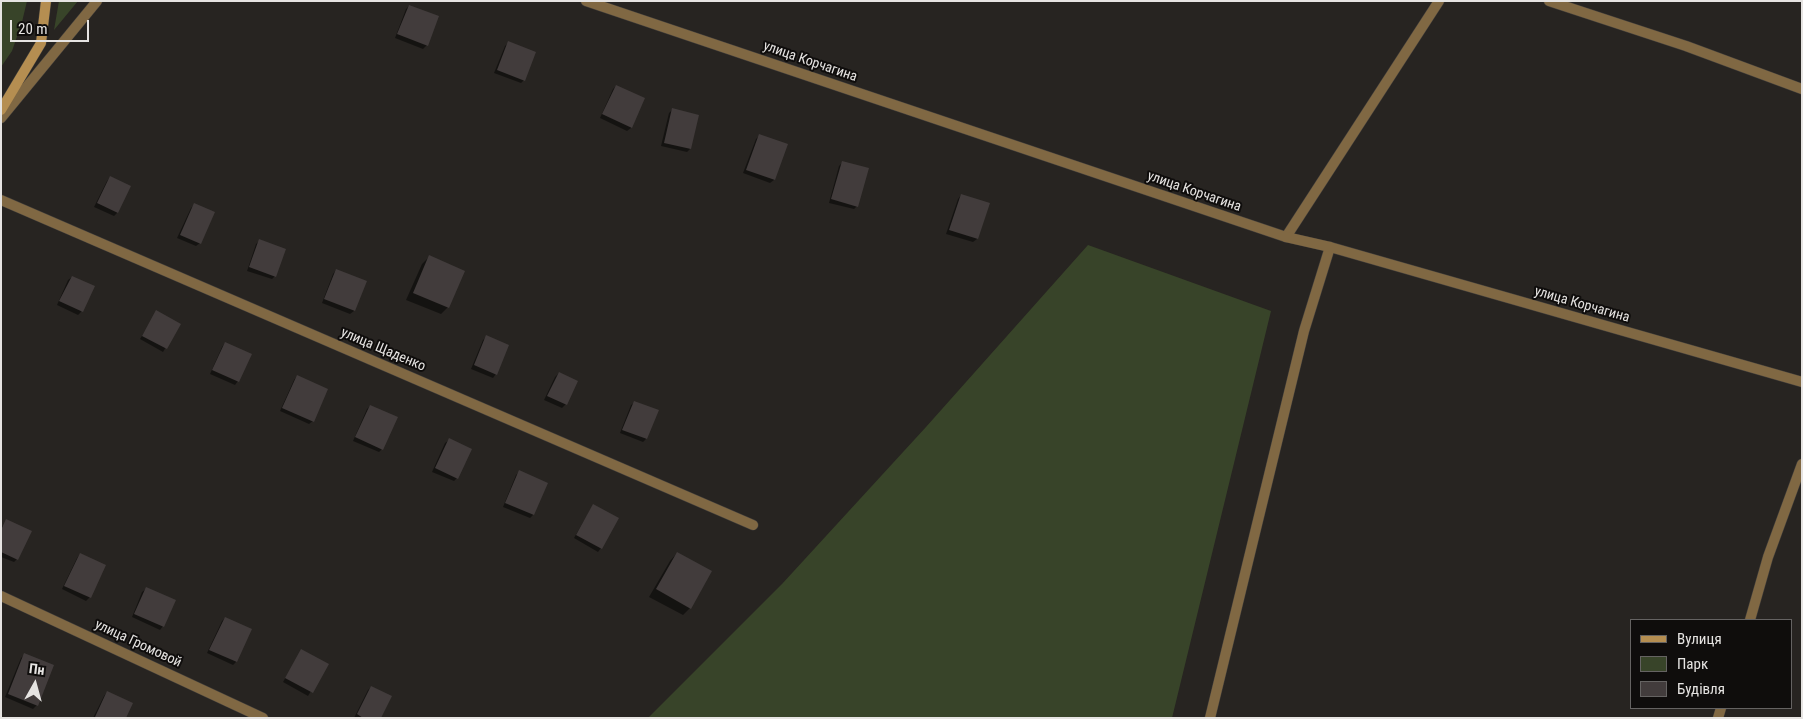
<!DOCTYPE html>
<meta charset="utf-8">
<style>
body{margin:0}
#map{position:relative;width:1803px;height:719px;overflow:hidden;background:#272421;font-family:"Roboto Condensed",sans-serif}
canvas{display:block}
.frame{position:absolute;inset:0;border:2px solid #e6e4e2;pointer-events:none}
.legend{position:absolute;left:1630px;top:619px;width:162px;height:90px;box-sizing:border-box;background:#0f0d0c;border:1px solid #656362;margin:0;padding:6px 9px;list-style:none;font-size:15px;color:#e6e4e2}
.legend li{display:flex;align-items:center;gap:10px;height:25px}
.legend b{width:25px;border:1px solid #656362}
.north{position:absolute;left:10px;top:659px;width:50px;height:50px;-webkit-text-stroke:4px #0f0d0c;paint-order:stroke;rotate:7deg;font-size:14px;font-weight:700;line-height:20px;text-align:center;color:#e6e4e2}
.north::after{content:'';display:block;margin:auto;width:18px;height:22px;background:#e6e4e2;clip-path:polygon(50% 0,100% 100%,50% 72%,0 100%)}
.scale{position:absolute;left:10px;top:20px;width:79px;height:22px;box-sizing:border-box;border:2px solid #e6e4e2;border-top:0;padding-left:6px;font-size:15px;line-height:18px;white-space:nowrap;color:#e6e4e2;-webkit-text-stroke:4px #0f0d0c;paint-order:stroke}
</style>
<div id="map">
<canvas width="1803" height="719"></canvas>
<div class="frame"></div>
<ul class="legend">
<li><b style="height:6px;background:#b58e51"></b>Вулиця</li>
<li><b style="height:14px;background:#384429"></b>Парк</li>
<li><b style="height:14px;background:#423c3c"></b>Будівля</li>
</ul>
<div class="north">Пн</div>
<div class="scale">20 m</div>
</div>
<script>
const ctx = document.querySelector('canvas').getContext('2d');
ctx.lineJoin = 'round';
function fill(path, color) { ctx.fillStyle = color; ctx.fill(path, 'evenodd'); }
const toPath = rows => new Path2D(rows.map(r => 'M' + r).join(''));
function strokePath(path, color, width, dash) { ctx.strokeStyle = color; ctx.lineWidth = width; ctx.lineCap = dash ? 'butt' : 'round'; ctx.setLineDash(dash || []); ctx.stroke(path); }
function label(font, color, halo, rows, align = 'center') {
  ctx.font = font + ' "Roboto Condensed",sans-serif'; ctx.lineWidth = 4; ctx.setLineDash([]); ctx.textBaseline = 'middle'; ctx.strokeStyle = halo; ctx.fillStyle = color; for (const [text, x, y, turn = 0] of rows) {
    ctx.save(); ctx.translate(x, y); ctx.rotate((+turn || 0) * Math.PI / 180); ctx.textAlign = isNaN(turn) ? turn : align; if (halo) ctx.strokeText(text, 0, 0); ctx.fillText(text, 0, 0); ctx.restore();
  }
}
const green = toPath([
 [1,1,27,1,22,22,12,51,1,67],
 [59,1,78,1,54,30],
 [1088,245,1271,311,1172,718,648,718,782,584,926,427]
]);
const shadow = toPath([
 [409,6,427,45,423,49,395,38,406,9],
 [508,43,524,80,521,83,494,73,505,46],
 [616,86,644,99,631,128,627,131,600,118,613,89],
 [672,110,690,149,687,152,661,146,669,113],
 [760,135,787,145,774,180,770,183,743,173,756,139],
 [843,162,857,206,854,209,829,203,839,166],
 [110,177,130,187,117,213,114,216,94,207,107,181],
 [961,195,988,204,977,239,973,242,946,234,958,199],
 [194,205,200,243,196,246,177,238,191,208],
 [259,241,275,276,272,279,247,271,256,244],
 [429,257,448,307,441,314,406,300,422,264],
 [336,270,365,281,354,311,350,314,322,303,333,274],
 [72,277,93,287,81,312,78,315,57,305,68,280],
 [157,312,180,324,163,352,140,339],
 [486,337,496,374,493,378,471,369,483,340],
 [225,343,238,381,235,385,210,374,222,347],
 [559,373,566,404,562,408,544,400,555,377],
 [297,376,313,421,309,424,280,411,294,380],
 [635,402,657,411,646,439,643,442,620,433,631,405],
 [370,406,382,449,379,452,353,441,367,409],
 [449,440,457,478,454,481,432,472,445,443],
 [519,472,533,515,530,518,503,507,516,475],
 [593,505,601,548,598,552,574,538],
 [7,521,17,559,14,562,1,557,1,528],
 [677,553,690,608,683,615,649,597,670,561],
 [80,554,90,597,86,601,62,589,77,558],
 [146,589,163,626,160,630,132,617,142,592],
 [225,618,251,630,236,662,233,665,207,653,222,621],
 [301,651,327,665,308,696,283,682],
 [25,654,37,705,33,709,5,697,21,658],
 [371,687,380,718,354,718,368,690],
 [107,692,124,718,93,718,104,696]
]);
const building = toPath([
 [409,5,439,16,428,46,397,34],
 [508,41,536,52,525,81,497,70],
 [616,85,645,98,632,128,602,114],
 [672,108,699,115,691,149,664,143],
 [759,134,788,144,775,180,746,170],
 [842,161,869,168,858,207,831,199],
 [110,176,131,186,118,213,97,203],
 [961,194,990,203,978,239,949,230],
 [194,203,215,212,201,244,180,235],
 [259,239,286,249,276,277,249,267],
 [429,255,465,271,449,308,413,293],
 [336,269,367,281,355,311,324,299],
 [72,276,95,286,83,312,59,301],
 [156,310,181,324,167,349,142,336],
 [486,335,509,345,497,375,474,365],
 [225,342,252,354,239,382,212,370],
 [559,372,578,381,567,405,547,396],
 [297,375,328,389,314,422,282,408],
 [634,401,659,410,647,439,622,430],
 [370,405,398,417,383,450,355,437],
 [449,438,472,449,458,479,435,468],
 [519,470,548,483,534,515,505,503],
 [593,504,619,518,602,549,576,535],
 [6,519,32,531,18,560,1,552,1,530],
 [677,552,712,571,691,609,656,589],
 [80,553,106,565,91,598,64,586],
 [146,587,176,600,164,627,134,614],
 [225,617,252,629,237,662,209,650],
 [301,649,329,664,313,693,285,678],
 [24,653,54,665,38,706,8,694],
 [371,686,392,696,381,718,363,718,357,714],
 [107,691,133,703,126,718,95,717]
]);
const minor = toPath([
 [1549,1,1686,46,1802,89],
 [1,200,753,525],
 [1286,237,1439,1],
 [1,596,263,718],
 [1750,620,1768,557,1802,464],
 [1210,718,1304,331,1330,247],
 [1718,718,1721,708]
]);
const tertiary = toPath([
 [586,1,1286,237,1330,247,1802,382],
 [1,118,97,1]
]);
const secondary = toPath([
 [1,110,41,43,46,1]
]);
const streetNames = [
 ["улица Корчагина",810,62,19],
 ["улица Корчагина",1194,192,19],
 ["улица Корчагина",1582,305,16],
 ["улица Щаденко",383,350,23],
 ["улица Громовой",138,644,25]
];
fill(green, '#384429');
fill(shadow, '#0007');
fill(building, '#423c3c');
strokePath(minor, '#423f3c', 11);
strokePath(tertiary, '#423f3c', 11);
strokePath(secondary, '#423f3c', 11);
strokePath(minor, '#806843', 10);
strokePath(tertiary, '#806843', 10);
strokePath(secondary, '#b58e51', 10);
label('14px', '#e6e4e2', '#0f0d0c', streetNames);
</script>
